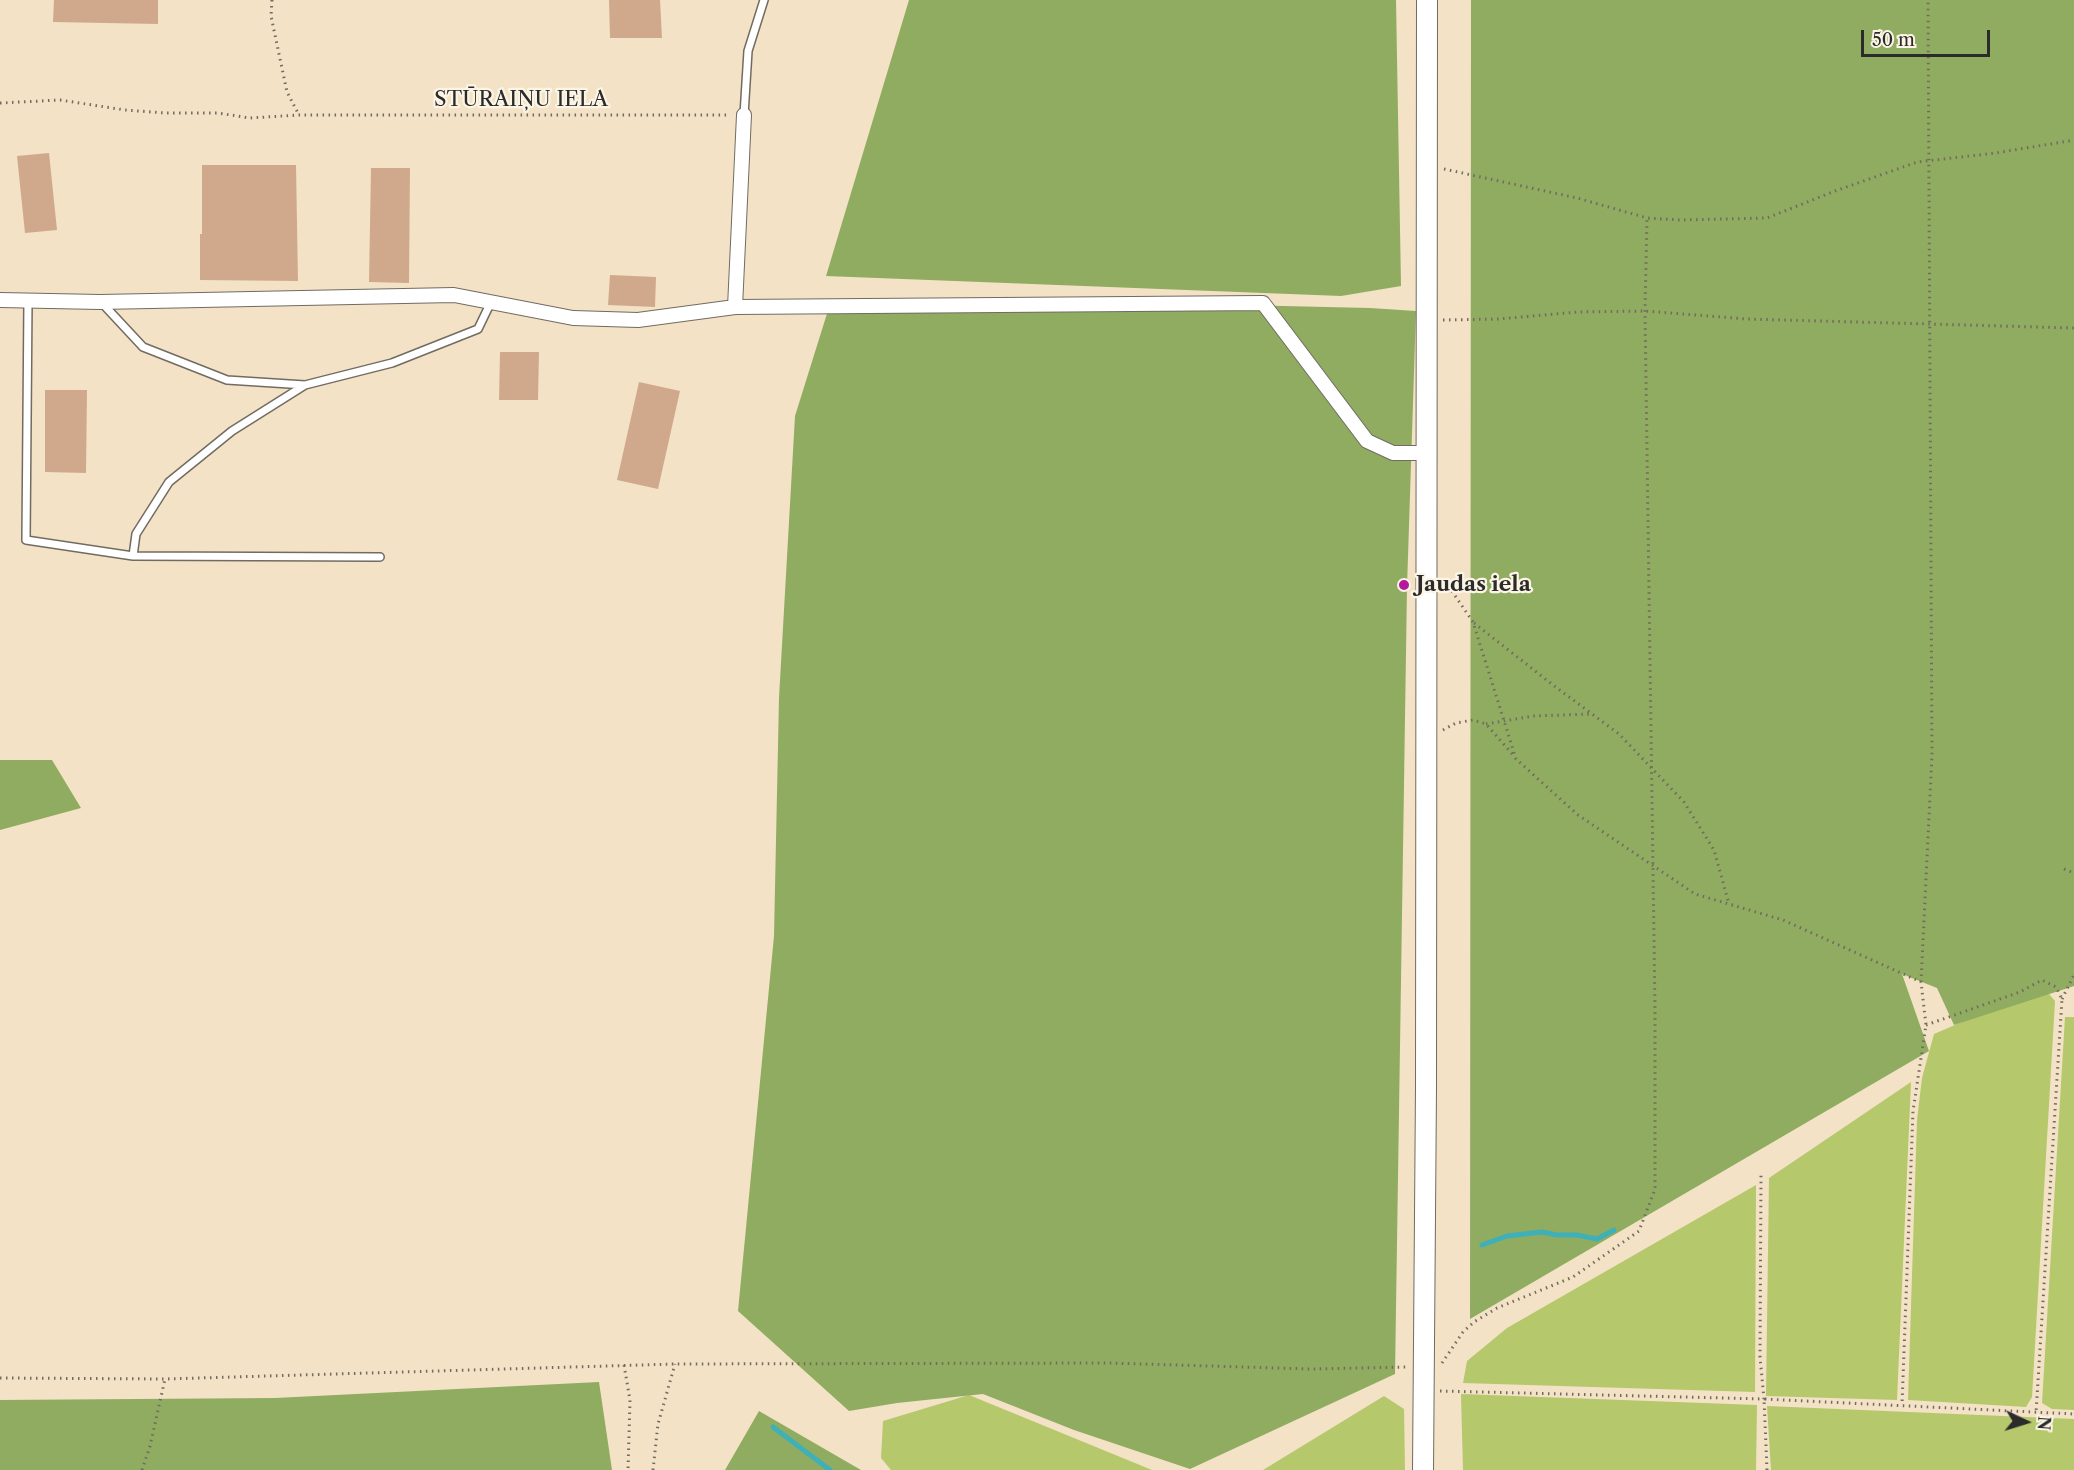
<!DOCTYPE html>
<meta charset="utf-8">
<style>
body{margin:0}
#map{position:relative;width:2074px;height:1470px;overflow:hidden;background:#f3e2c5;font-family:"Libre Caslon Text",serif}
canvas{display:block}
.north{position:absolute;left:1996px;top:1392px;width:60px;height:60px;-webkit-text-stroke:4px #fcf5e5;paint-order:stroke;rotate:94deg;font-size:16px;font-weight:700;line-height:24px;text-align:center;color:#2b2b2b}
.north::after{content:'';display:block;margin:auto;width:21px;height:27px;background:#2b2b2b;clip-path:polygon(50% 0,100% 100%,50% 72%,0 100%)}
.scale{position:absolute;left:1861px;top:30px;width:129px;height:27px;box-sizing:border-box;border:3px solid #2b2b2b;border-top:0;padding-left:8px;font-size:18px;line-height:21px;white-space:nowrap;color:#2b2b2b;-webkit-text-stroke:4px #fcf5e5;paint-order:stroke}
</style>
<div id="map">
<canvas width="2074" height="1470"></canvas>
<div class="north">N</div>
<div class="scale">50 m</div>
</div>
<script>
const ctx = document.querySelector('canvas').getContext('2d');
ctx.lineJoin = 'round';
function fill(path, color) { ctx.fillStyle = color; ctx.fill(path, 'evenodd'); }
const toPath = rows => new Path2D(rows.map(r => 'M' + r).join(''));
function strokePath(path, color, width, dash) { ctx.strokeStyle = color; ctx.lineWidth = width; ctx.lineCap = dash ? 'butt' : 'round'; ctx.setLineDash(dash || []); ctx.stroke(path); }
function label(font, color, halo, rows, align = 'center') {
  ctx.font = font + ' "Libre Caslon Text",serif'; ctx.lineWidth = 4.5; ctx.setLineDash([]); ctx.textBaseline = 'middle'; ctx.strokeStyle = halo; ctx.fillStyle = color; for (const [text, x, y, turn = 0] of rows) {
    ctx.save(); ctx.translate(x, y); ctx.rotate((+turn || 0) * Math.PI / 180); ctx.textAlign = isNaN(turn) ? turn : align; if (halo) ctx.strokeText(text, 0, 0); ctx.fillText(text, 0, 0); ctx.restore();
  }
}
const green = toPath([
 [2043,987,2055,1001,2032,1397,2026,1407,1908,1400,1917,1120,1922,1078,1934,1034],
 [2065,1017,2074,1017,2074,1410,2052,1409,2042,1403],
 [1911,1082,1897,1400,1766,1396,1769,1178],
 [1756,1185,1755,1392,1463,1383,1467,1361,1507,1328],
 [1461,1394,1757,1405,1756,1470,1463,1470],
 [969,1395,1152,1470,891,1470,881,1458,883,1421],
 [1384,1396,1404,1409,1405,1470,1263,1470],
 [1767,1406,2074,1419,2074,1470,1771,1470]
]);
const forest = toPath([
 [909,0,1396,0,1401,286,1341,296,826,276],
 [1471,0,2074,0,2074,986,1954,1025,1937,988,1902,974,1929,1051,1470,1319],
 [935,298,1370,308,1416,311,1407,587,1395,1374,1190,1469,1074,1430,983,1394,897,1403,849,1411,738,1311,774,936,779,698,795,416,830,304],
 [0,760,52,760,81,808,0,830],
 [599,1382,612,1470,0,1470,0,1400,275,1398],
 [759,1411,861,1470,725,1470]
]);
const stream = toPath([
 [1482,1245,1507,1236,1542,1232,1557,1235,1577,1235,1597,1239,1614,1230],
 [773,1427,830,1470]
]);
const building = toPath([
 [54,0,158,0,158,24,53,22],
 [609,0,660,0,662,38,610,38],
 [49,153,57,230,25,233,17,156],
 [202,165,296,165,298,281,200,280,200,234,202,234],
 [371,168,410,168,409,283,369,282],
 [610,275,656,277,655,307,608,305],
 [500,352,539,352,538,400,499,400],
 [639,382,680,391,658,489,617,480],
 [45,390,87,390,86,473,45,472]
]);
const path = toPath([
 [272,0,271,16,287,92,299,115],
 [0,103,60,100,125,110,165,113,218,113,250,118,299,115,729,115],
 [1444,169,1577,198,1647,218,1680,220,1767,218,1835,191,1917,162,1996,153,2074,140],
 [1443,320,1498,319,1578,312,1645,311,1747,319,2074,328],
 [1445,581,1473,622,1516,759,1578,815,1695,894,1783,920,1921,982,1926,1025,1913,1111,1902,1405],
 [1474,623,1553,685,1619,734,1684,802,1714,850,1729,904],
 [1486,724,1534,716,1591,714],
 [1443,730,1456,723,1473,720,1486,724,1515,757],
 [2064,869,2074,873],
 [1921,982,1932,755,1928,0],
 [2062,999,2074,975],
 [1926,1025,2020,992,2042,980,2056,987,2062,999,2036,1413],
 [1442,1363,1463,1332,1474,1322,1497,1308,1573,1277,1639,1231,1655,1189,1655,1009,1645,311,1647,218],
 [624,1365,630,1400,628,1470],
 [0,1378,165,1379,675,1364,1109,1363,1310,1369,1408,1367],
 [1440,1391,1764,1399,1760,1357,1761,1174],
 [142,1470,150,1446,165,1379],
 [653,1470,658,1424,675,1364],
 [1767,1470,1764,1399,2074,1414]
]);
const lane = toPath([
 [744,115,748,51,764,0],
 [28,300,26,540,133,556,380,557],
 [102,303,143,347,227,380,305,385],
 [133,556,136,534,169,482,232,431,305,385,392,363,478,329,491,302]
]);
const street = toPath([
 [0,300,100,302,454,295,573,318,638,320,735,307,1263,303,1367,441,1393,453,1426,453],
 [735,307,744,115]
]);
const secondary = toPath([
 [1423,1470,1426,1087,1427,0]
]);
const markers = [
 [1404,585,6,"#b5179e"]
];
const streetNames = [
 ["STŪRAIŅU IELA",521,100]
];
const poiNames = [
 ["Jaudas iela",1416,585]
];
fill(green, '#b5c86c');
fill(forest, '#90ac60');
strokePath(stream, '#3fb0b8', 5);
fill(building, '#d0a98d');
strokePath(lane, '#716b61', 10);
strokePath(street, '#716b61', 16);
strokePath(secondary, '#716b61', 22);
strokePath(path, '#716b61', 3, [1.5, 4.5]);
strokePath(lane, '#fff', 7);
strokePath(street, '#fff', 14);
strokePath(secondary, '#fff', 20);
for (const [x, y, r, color] of markers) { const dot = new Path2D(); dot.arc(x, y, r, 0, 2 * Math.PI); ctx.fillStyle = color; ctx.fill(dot); strokePath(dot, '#fcf5e5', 2); }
label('21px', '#2b2b2b', '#fcf5e5', streetNames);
label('bold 21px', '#2b2b2b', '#fcf5e5', poiNames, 'left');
</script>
